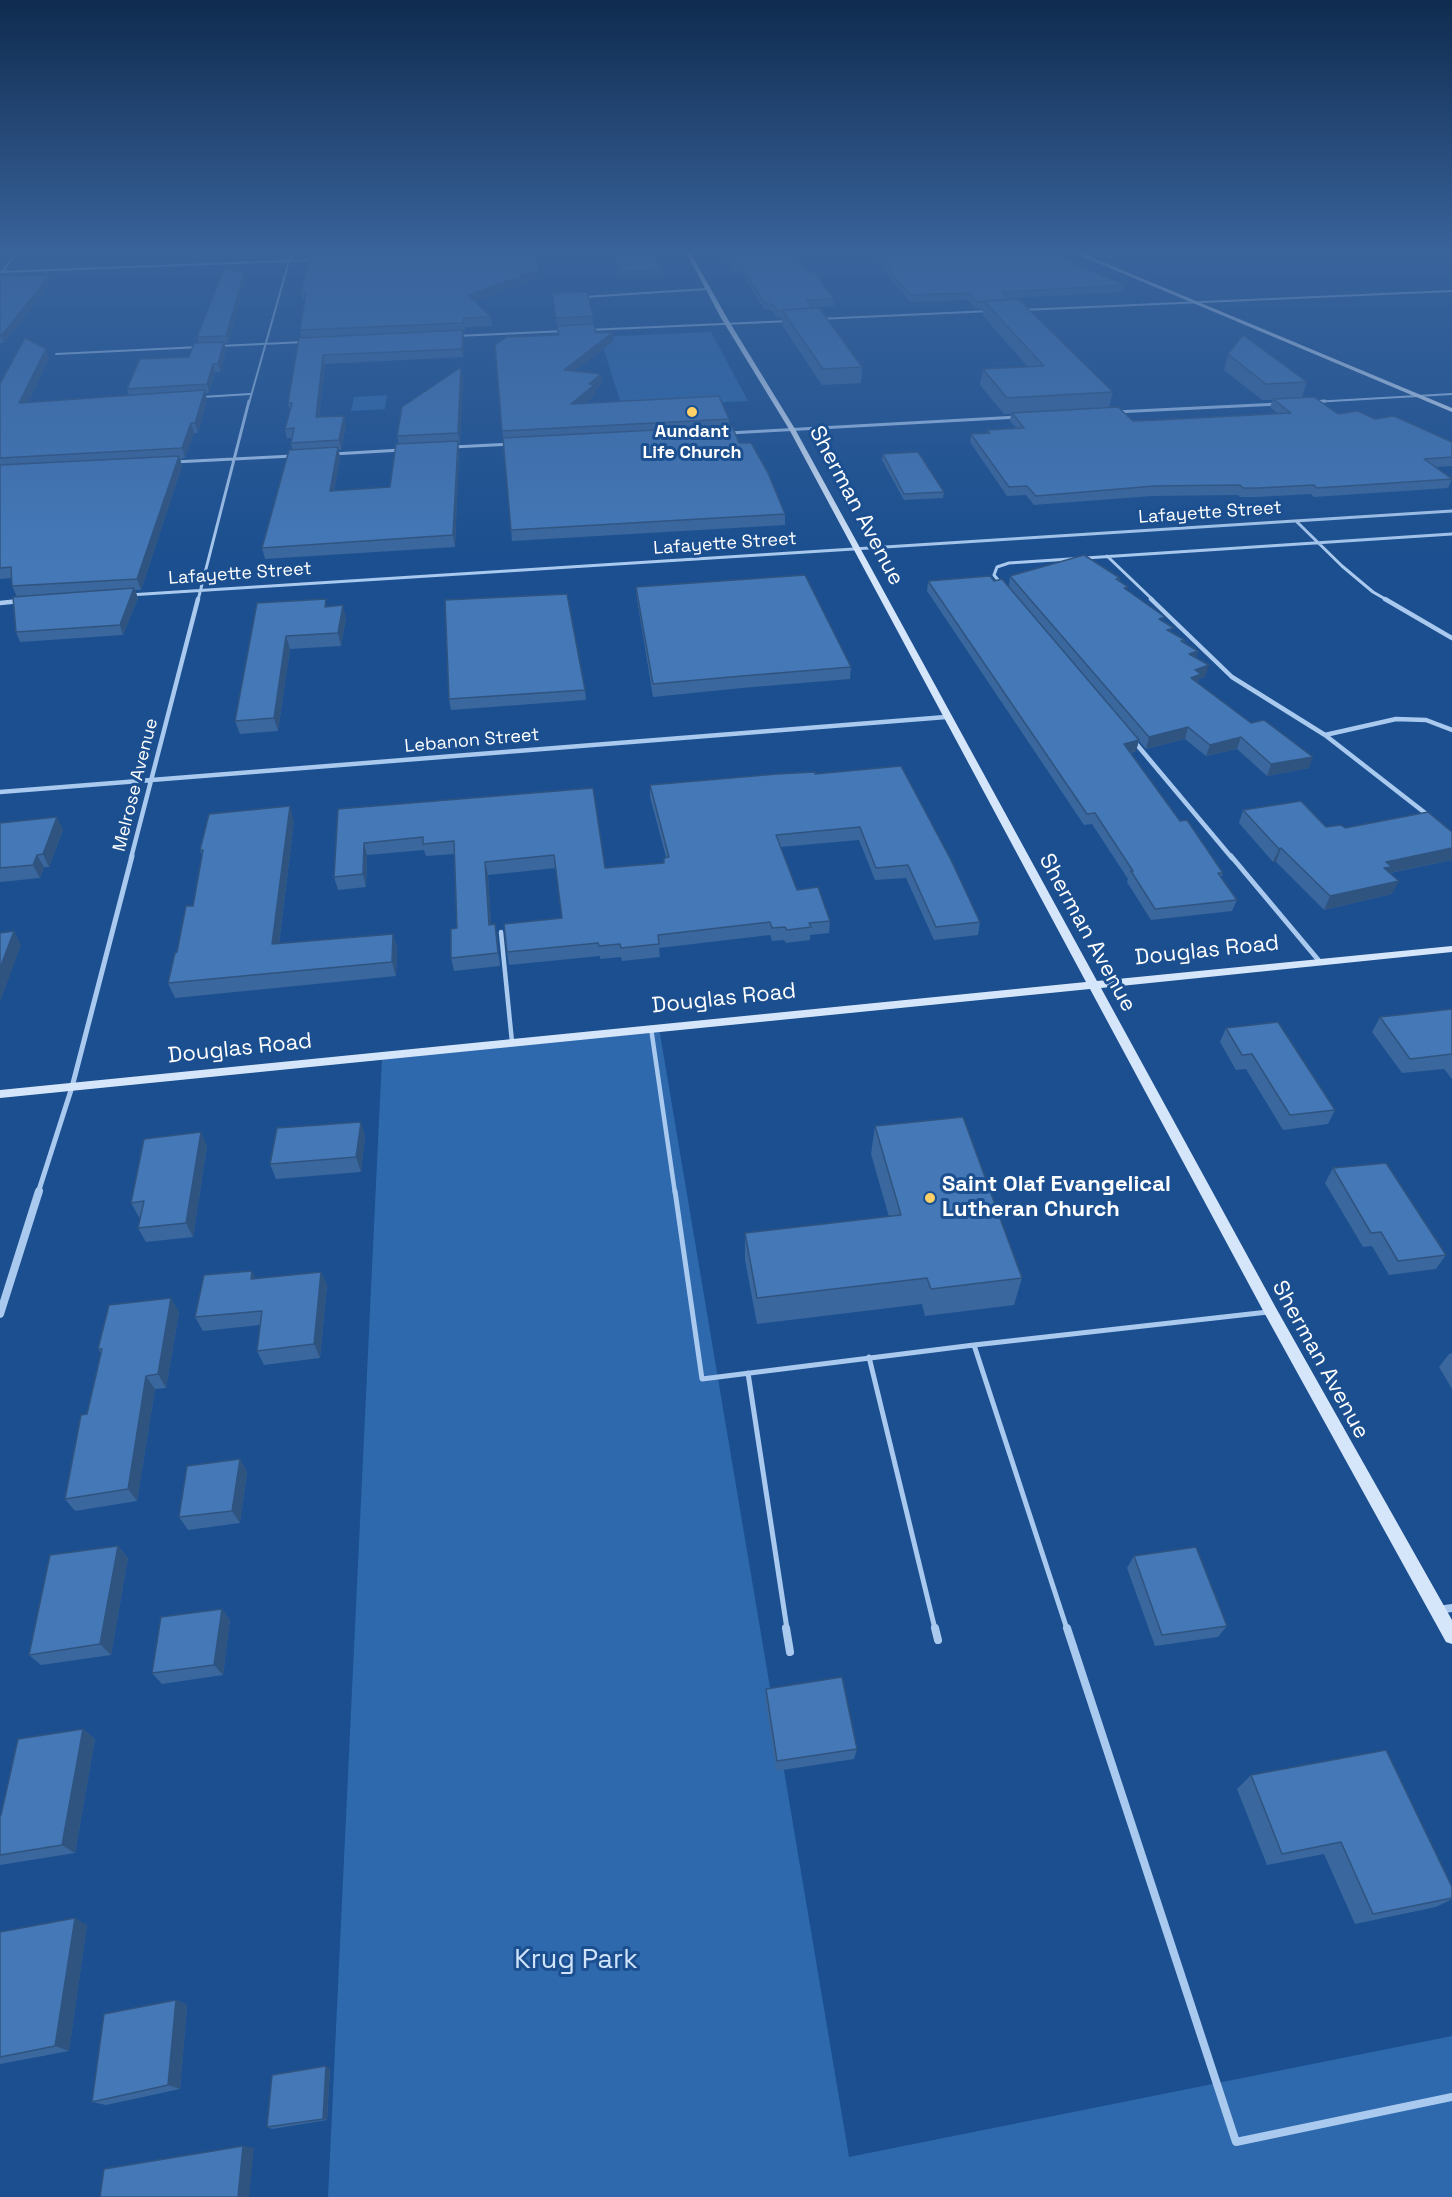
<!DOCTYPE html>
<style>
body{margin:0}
canvas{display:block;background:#1b4f8f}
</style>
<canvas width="1452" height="2197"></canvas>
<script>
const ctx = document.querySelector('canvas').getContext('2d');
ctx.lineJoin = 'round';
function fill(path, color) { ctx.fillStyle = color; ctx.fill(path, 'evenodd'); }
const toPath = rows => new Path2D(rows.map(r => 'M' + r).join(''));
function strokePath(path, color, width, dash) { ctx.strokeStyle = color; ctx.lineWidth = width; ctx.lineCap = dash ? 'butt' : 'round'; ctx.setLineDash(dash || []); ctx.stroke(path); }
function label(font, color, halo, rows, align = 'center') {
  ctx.font = font + ' "Space Grotesk",sans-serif'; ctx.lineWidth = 6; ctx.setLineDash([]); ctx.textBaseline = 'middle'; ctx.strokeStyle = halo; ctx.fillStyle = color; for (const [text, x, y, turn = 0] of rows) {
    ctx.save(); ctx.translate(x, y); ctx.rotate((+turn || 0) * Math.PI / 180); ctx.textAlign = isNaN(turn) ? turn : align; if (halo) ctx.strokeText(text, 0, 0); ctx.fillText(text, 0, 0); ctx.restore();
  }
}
const green = toPath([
 [711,332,748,401,622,407,600,337],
 [387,395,385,409,351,411,354,397],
 [659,1028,849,2157,1452,2036,1452,2197,328,2197,382,1057]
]);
const laneFar3 = toPath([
 [289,261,292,254,349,251,351,252,350,258],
 [584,297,707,289],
 [202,397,250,394]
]);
const laneFar2 = toPath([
 [501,932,512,1042],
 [651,1028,675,1193]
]);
const laneFar1 = toPath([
 [675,1191,702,1379,974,1345,1067,1629],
 [974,1345,1268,1312],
 [869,1357,935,1629],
 [748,1373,787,1629]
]);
const lane = toPath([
 [786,1628,790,1652],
 [935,1628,938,1640],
 [1067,1628,1236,2142,1452,2097]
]);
const streetFar4 = toPath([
 [528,252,561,250],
 [0,272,314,260],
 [2,272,19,250],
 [1022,310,1452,291],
 [818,319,991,311],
 [588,330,790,321],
 [456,336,565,331],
 [219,346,305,342],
 [56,354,200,347],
 [1313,402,1452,394],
 [249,403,289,261]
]);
const streetFar3 = toPath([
 [1313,402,1325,401],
 [1115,412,1279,404],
 [729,433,1018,417],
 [453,447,512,444],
 [333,454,401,450],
 [174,462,293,456],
 [1296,521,1342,566,1373,592,1387,600],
 [1107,556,1153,600],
 [1003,586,994,575,997,567,1009,563,1452,534],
 [129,595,1452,511],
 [198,600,249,401]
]);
const streetFar2 = toPath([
 [1151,599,1232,677,1325,735,1429,816],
 [1385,599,1452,638],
 [0,603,20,601],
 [1325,735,1396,719,1426,720,1452,730],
 [1133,740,1232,858],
 [0,792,946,717],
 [131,858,198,599]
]);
const streetFar1 = toPath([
 [1231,856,1320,962],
 [38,1193,72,1087,132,856]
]);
const street = toPath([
 [0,1314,39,1191],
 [1438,1610,1452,1608]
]);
const secondary = toPath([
 [685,250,689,250,727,318,795,429,1097,981,1452,946,1452,952,1101,988,1276,1308,1452,1620,1452,1644,1446,1642,1266,1316,1090,989,0,1098,0,1090,1086,982,789,429,721,318,685,250],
 [1074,250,1452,408,1452,412,1067,250,1074,250]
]);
const wall = toPath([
 [353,250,536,250,540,278,475,301,491,317,492,326,465,327,465,332,463,332,464,339,463,357,325,364,319,417,344,416,346,425,341,450,338,450,340,457,334,491,390,487,399,444,397,436,463,377,460,443,458,444,459,451,455,547,265,559,262,548,292,449,291,443,292,438,287,438,285,429,290,411,288,403,302,338,300,330,305,301,302,300,301,291,354,253],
 [609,250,652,250,662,270,662,275,619,277],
 [718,250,792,250,808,272,834,299,834,306,811,307,862,367,861,383,822,385,782,325,782,318,777,318,773,311,764,309,741,272,732,273],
 [868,250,1045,250,1124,285,1123,292,1009,298,1113,392,1109,407,1133,421,1278,414,1270,407,1273,400,1262,400,1224,370,1228,354,1307,382,1302,397,1338,414,1375,419,1452,442,1452,466,1435,467,1452,479,1448,488,1314,497,1311,494,1256,497,1240,497,1238,495,1152,496,1034,505,1026,495,1007,496,970,442,971,434,987,433,987,430,1016,428,1010,421,1011,414,1004,414,980,385,983,369,1028,367,983,316,983,309,977,309,968,300,910,302,868,252],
 [244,273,245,280,228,343,224,343,226,350,220,372,215,372,209,393,205,393,207,400,198,433,194,433,185,458,180,459,182,466,141,590,135,590,138,598,123,635,20,642,16,632,17,597,12,586,12,578,0,579,0,384,49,358,28,403,129,396,127,389,189,357,199,343,197,337],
 [0,276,52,281,4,343,0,343],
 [552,293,593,316,593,324,596,333,614,341,575,371,601,374,602,384,595,390,595,395,585,403,729,419,729,426,785,514,785,525,512,541,495,345,558,335],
 [883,454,944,492,943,498,904,500,882,460],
 [1010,576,1120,578,1119,582,1127,591,1164,622,1172,633,1185,640,1184,643,1198,651,1196,658,1205,677,1199,679,1198,683,1309,768,1267,776,1237,749,1206,756,1185,739,1146,749,1139,741,1136,751,1131,753,1180,821,1223,873,1221,878,1237,900,1232,911,1151,920,1127,882,1128,879,1092,824,1084,825,927,591,928,581,994,581,1009,586],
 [636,587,851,667,850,679,742,688,653,697,637,599],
 [257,603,328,606,346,618,341,646,290,649,278,731,240,734,235,721],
 [585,690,586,700,451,710,449,699],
 [815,774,980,922,978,935,934,940,906,878,875,880,859,840,780,847,797,890,830,921,829,933,810,935,810,940,786,943,784,940,772,941,770,935,659,948,660,957,622,961,621,957,600,959,600,956,509,965,507,952,562,918,556,868,488,875,491,925,497,937,500,966,454,971,451,958,457,928,454,854,426,856,424,850,367,855,366,887,338,890,334,877,338,809,593,788,605,868,664,863,666,857,650,797,650,785],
 [1243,810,1326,827,1452,832,1452,860,1390,873,1392,894,1324,910,1276,862,1273,862,1239,823],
 [294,821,279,944,393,934,397,948,396,976,175,998,168,983,177,952,193,906,202,856,200,850],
 [0,823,63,830,49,867,44,867,40,878,0,882],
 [1452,1009,1452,1079,1444,1069,1402,1073,1372,1032,1380,1017],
 [1226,1028,1335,1110,1328,1124,1283,1130,1246,1069,1236,1070,1220,1042],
 [875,1126,1022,1278,1014,1305,925,1316,922,1304,757,1324,745,1260,745,1233,889,1217,871,1154],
 [365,1136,361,1172,276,1179,270,1164],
 [207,1146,193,1237,146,1242,138,1228,141,1217,139,1217,131,1203],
 [1333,1168,1446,1255,1436,1269,1389,1275,1372,1246,1363,1247,1325,1183],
 [321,1272,327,1285,320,1358,264,1365,257,1351,260,1325,203,1331,195,1317,256,1278],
 [179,1312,166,1388,155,1389,137,1501,75,1511,65,1499,87,1414,101,1353,98,1349],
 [1452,1353,1452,1389,1439,1367,1449,1354],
 [240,1459,247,1472,240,1523,188,1530,179,1517],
 [118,1546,128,1558,111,1655,41,1665,29,1655],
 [1134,1556,1227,1626,1218,1637,1155,1646,1127,1568],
 [222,1609,230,1620,223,1675,162,1684,152,1673],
 [766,1689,857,1749,854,1759,776,1771,765,1699],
 [83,1729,95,1739,75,1853,0,1865,0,1816,1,1815],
 [1251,1775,1452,1887,1452,1899,1436,1907,1355,1924,1324,1854,1267,1865,1237,1789],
 [87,1925,69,2051,0,2064,0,1932],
 [176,2000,187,2005,180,2089,106,2105,92,2102],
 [330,2069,327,2120,272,2129,267,2127]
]);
const shadedWall = toPath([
 [539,270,540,278,469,303,468,295],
 [244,273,245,280,228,343,226,336],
 [50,275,52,281,4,343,1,336],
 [463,330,464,339,463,357,462,349],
 [613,332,614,341,564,379,564,370],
 [224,342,226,350,220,372,218,364],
 [46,349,49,358,23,413,19,403],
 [323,355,325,364,318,426,316,417],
 [213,364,215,372,209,393,207,384],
 [461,367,463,377,460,443,458,433],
 [601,374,602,384,595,390,595,395,572,414,571,404,589,384],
 [205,390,207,400,198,433,195,423],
 [344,416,346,425,341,450,339,440],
 [191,423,194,433,185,458,182,448],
 [458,441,459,451,455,547,453,535],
 [338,447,340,457,332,502,330,491],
 [179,456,182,466,141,590,137,579],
 [134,588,138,598,123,635,120,625],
 [343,605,346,618,341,646,338,633],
 [286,636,290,649,278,731,274,718],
 [1198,651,1195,662,1189,654],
 [1209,665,1205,677,1199,679,1197,685,1191,678,1195,670],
 [1188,727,1185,739,1146,749,1149,737],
 [1241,737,1237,749,1206,756,1210,745],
 [1139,740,1136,751,1122,755,1124,744],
 [1313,757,1309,768,1267,776,1271,764],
 [290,806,294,821,277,959,272,944],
 [57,817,63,830,49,867,43,854],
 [364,843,367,855,366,887,363,874],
 [1281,848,1276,862,1273,862,1279,849],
 [1452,848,1452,860,1389,873,1378,882,1386,862],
 [37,855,44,867,40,878,33,865],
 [485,862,488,875,492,938,489,925],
 [1399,881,1392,894,1324,910,1330,896],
 [495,924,497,937,500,966,498,953],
 [14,931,21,945,0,1002,0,968],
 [393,934,397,948,396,976,392,962],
 [361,1122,365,1136,361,1172,356,1157],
 [201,1132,207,1146,193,1237,186,1223],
 [252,1271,259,1285,251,1279],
 [321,1272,327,1285,320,1358,314,1344],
 [171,1298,179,1312,166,1388,158,1374],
 [146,1376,155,1389,137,1501,128,1489],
 [240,1459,247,1472,240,1523,232,1511],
 [118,1546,128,1558,111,1655,100,1644],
 [222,1609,230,1620,223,1675,214,1665],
 [83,1729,95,1739,75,1853,62,1845],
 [75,1918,87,1925,69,2051,55,2046],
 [176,2000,187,2005,180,2089,168,2085],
 [326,2066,330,2069,327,2120,323,2119],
 [243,2146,254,2148,249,2197,238,2197]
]);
const building = toPath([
 [425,250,536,250,539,270,468,295,491,317,464,318,463,323,300,330,306,293,301,291,310,255,425,250],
 [611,250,652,250,662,270,619,272,611,250],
 [722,250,792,250,808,272,813,271,834,299,807,300,812,308,782,310,782,311,778,311,773,305,764,302,741,266,732,266,722,250],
 [872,250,1045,250,1124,285,1003,292,1010,300,984,301,984,302,978,302,969,293,910,295,872,250],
 [225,267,244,273,226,336,197,337,225,267],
 [50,275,1,336,0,336,0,276,50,275],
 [587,292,593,316,556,318,552,293,587,292],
 [1018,299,1113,392,1007,398,983,369,1044,366,984,301,1018,299],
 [819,308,862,367,823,369,782,310,819,308],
 [594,324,596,333,613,332,564,370,601,374,589,384,594,385,571,404,719,396,729,419,502,431,495,345,507,337,559,335,557,326,594,324],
 [463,330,462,349,323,355,316,417,344,416,339,440,291,443,294,428,285,429,292,403,288,403,299,338,463,330],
 [1243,335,1307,382,1266,384,1228,354,1243,335],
 [25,338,46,349,19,403,205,390,195,423,191,423,182,448,0,458,0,384,25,338],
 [224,342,218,364,213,364,207,384,127,389,140,359,189,357,194,343,224,342],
 [461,367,458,433,397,436,402,407,461,367],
 [1314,397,1338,414,1358,411,1375,419,1394,416,1452,442,1452,457,1424,459,1452,479,1317,488,1314,485,1259,488,1243,488,1240,485,1154,486,1036,496,1027,486,1009,487,971,434,990,433,987,430,1024,428,1012,413,1118,407,1133,421,1157,420,1291,413,1273,399,1314,397],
 [732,426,739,443,751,443,768,473,785,514,511,530,503,438,732,426],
 [458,441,453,535,262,548,289,450,338,447,330,491,390,487,396,444,458,441],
 [918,452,944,492,904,494,883,454,918,452],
 [179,456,137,579,12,586,11,567,0,568,0,465,179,456],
 [1084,555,1120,578,1116,579,1128,587,1124,588,1165,617,1159,619,1174,628,1167,630,1185,640,1181,641,1198,651,1189,654,1209,665,1195,670,1201,674,1191,678,1251,723,1264,720,1313,757,1271,764,1241,737,1210,745,1188,727,1149,737,1010,576,1084,555],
 [805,575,851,667,742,676,653,684,636,587,805,575],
 [990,576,994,581,1002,579,1139,740,1124,744,1180,821,1187,820,1223,873,1218,873,1237,900,1155,909,1131,871,1133,871,1095,813,1087,814,928,581,990,576],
 [134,588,120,625,16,632,13,597,134,588],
 [567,594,585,690,449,699,445,600,567,594],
 [326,599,325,607,343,605,338,633,286,636,274,718,235,721,257,603,326,599],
 [901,766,951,860,980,922,936,927,908,865,876,868,860,827,776,835,797,890,818,887,830,921,809,923,811,927,787,930,785,927,772,928,770,922,658,935,659,944,621,948,620,944,599,946,598,943,507,952,504,924,562,918,554,855,485,862,489,925,495,924,498,953,451,958,451,929,457,928,454,841,423,844,423,837,364,843,363,874,334,877,338,809,593,788,605,868,664,863,664,858,669,857,650,785,777,774,815,772,815,774,901,766],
 [1301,801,1326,827,1341,825,1345,828,1428,812,1452,832,1452,848,1386,862,1392,867,1384,868,1399,881,1330,896,1281,848,1279,849,1243,810,1301,801],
 [290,806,272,944,393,934,392,962,168,983,175,953,177,952,186,906,193,906,203,850,200,850,209,814,290,806],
 [57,817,43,854,37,855,33,865,0,868,0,823,57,817],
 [14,931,0,968,0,933,14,931],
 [1452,1009,1452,1054,1410,1059,1380,1017,1452,1009],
 [1278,1022,1335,1110,1290,1115,1252,1054,1242,1055,1226,1028,1278,1022],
 [963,1117,1022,1278,931,1289,927,1278,757,1298,745,1233,901,1215,875,1126,963,1117],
 [361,1122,356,1157,270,1164,277,1128,361,1122],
 [201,1132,186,1223,138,1228,144,1201,131,1203,144,1139,201,1132],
 [1386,1163,1446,1255,1398,1261,1381,1232,1371,1233,1333,1168,1386,1163],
 [252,1271,251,1279,321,1272,314,1344,257,1351,262,1311,195,1317,204,1275,252,1271],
 [171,1298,158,1374,146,1376,128,1489,65,1499,81,1415,87,1414,102,1349,98,1349,109,1305,171,1298],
 [240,1459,232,1511,179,1517,187,1466,240,1459],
 [118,1546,100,1644,29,1655,50,1555,118,1546],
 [1196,1547,1227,1626,1162,1635,1134,1556,1196,1547],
 [222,1609,214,1665,152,1673,161,1617,222,1609],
 [842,1677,857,1749,777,1761,766,1689,842,1677],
 [83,1729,62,1845,0,1855,0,1816,1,1815,18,1739,83,1729],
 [1386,1750,1452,1887,1452,1898,1373,1914,1341,1842,1282,1854,1251,1775,1386,1750],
 [75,1918,55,2046,0,2057,0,1932,75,1918],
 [176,2000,168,2085,92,2102,104,2014,176,2000],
 [326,2066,323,2119,267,2127,272,2075,326,2066],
 [243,2146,238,2197,100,2197,104,2169,243,2146]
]);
const markers = [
 [692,412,6,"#ffd166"],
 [930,1198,6,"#ffd166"]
];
const farPoinames = [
 ["Aundant",692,432],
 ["Life Church",692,453]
];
const farStreetnames = [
 ["Lafayette Street",1210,513,-4],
 ["Lafayette Street",725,544,-4],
 ["Lafayette Street",240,574,-4],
 ["Lebanon Street",472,741,-5],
 ["Melrose Avenue",136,785,-76]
];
const streetNames = [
 ["Sherman Avenue",856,506,62],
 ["Sherman Avenue",1087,933,61],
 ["Douglas Road",1207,951,-6],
 ["Douglas Road",724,999,-6],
 ["Douglas Road",240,1049,-6],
 ["Sherman Avenue",1320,1360,61]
];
const poiNames = [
 ["Saint Olaf Evangelical",942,1185],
 ["Lutheran Church",942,1210]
];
const nearParknames = [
 ["Krug Park",576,1961]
];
fill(green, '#2e69ad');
strokePath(laneFar3, '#a9c9ee', 2);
strokePath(laneFar2, '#a9c9ee', 4.5);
strokePath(laneFar1, '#a9c9ee', 5);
strokePath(lane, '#a9c9ee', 8);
strokePath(streetFar4, '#a9c9ee', 2);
strokePath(streetFar3, '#a9c9ee', 3);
strokePath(streetFar2, '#a9c9ee', 4.5);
strokePath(streetFar1, '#a9c9ee', 5);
strokePath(street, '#a9c9ee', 8);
fill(secondary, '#d6e6fa');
fill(wall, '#3a679d');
fill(shadedWall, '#305480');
fill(building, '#4478b7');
strokePath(building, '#305480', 1.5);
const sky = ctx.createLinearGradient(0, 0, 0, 558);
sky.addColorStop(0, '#0f2b4f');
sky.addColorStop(0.45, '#39639b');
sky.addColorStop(1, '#39639b00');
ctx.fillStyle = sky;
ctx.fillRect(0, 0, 1452, 558);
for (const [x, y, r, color] of markers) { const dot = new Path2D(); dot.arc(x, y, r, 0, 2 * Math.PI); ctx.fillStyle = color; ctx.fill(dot); strokePath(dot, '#1b4f8f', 2); }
label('bold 18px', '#fff', '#1b4f8f', farPoinames);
label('18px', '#fff', '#1b4f8f', farStreetnames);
label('22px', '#fff', '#1b4f8f', streetNames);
label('bold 22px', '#fff', '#1b4f8f', poiNames, 'left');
label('27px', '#cfe3fa', '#1b4f8f', nearParknames);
</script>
